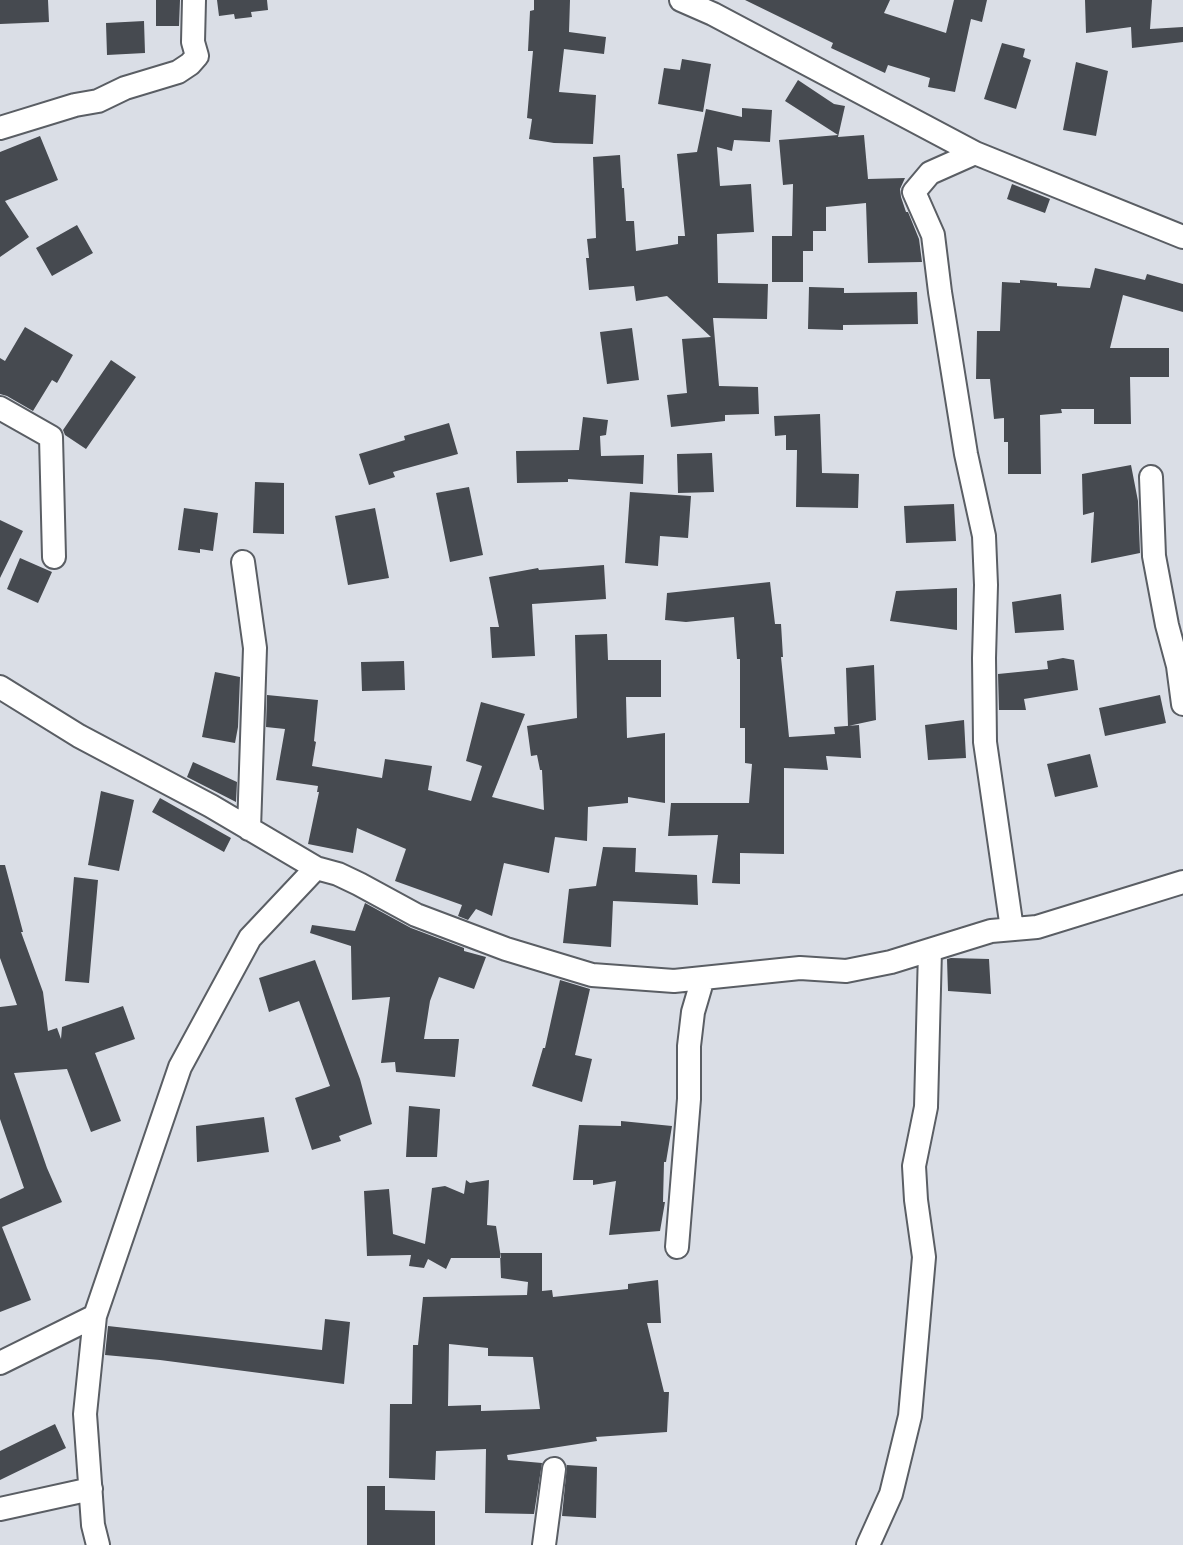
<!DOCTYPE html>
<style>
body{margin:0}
canvas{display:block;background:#dadee6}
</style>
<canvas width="1183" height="1545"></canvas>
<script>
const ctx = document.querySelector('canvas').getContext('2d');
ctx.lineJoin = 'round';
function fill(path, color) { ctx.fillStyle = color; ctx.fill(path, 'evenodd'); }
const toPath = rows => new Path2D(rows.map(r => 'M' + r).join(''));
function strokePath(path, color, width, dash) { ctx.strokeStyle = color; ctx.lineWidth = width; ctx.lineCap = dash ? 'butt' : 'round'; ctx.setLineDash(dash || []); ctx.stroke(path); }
const building = toPath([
 [0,0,48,0,49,22,0,24],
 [156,0,180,0,179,26,156,26],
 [217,0,267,0,268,10,251,12,252,17,235,19,234,14,219,16],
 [534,0,570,0,569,32,606,37,604,54,564,49,559,92,596,95,593,144,554,143,529,139,532,119,527,118,533,51,528,51,530,11,534,10],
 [745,0,890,0,884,13,946,33,954,0,987,0,982,22,971,19,955,92,928,87,930,78,888,65,885,73,831,48,833,43],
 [1085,0,1152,0,1150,29,1183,27,1183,42,1132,48,1131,27,1086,33],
 [144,21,145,53,107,55,106,23],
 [1002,43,1025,49,1023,57,1031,60,1016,109,984,99],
 [682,59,711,64,703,112,658,104,664,68,680,70],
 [1076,62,1108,71,1096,136,1063,130],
 [798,80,834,104,845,106,838,137,864,135,868,179,905,178,900,189,901,197,906,212,908,212,919,239,922,262,868,263,866,203,826,207,826,231,813,231,813,251,803,251,803,282,772,282,772,236,792,236,793,184,783,185,779,140,838,135,785,101],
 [742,108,772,110,770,142,734,140,732,151,717,147,720,186,751,184,754,232,717,234,718,283,768,284,767,319,713,318,719,386,758,387,759,414,725,415,725,421,671,427,667,395,687,393,682,339,711,337,667,296,636,301,634,286,589,290,586,258,589,258,587,239,596,238,593,157,620,155,622,188,624,188,626,221,634,221,636,251,678,244,678,236,685,236,677,154,697,152,706,109,742,117],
 [40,136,58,180,5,201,29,237,0,257,0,152],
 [1012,184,1050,199,1045,213,1007,199],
 [77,225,93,253,52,276,36,248],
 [1095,268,1145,280,1147,274,1183,284,1183,312,1123,295,1110,348,1169,348,1169,377,1130,377,1131,424,1094,424,1094,409,1061,409,1062,413,1040,415,1041,474,1008,474,1008,442,1004,442,1004,418,994,419,990,379,976,379,977,331,1000,331,1002,282,1020,283,1020,280,1057,283,1057,286,1090,288],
 [809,287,844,288,844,293,917,292,918,324,843,325,843,330,808,329],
 [25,327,73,355,57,383,52,380,33,411,7,396,0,394,0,358,5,361],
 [632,328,639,380,607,384,600,332],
 [111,360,136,377,86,449,65,435,63,430],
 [820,414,822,473,859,474,858,508,796,507,797,450,786,450,786,435,775,436,774,416],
 [583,417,608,420,606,435,600,436,601,456,644,455,643,484,568,479,568,482,517,483,516,451,579,450],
 [449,423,458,454,393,472,395,477,369,485,359,454,405,440,404,436],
 [712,453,714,492,678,493,677,454],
 [1131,465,1138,501,1140,553,1091,563,1094,512,1083,515,1082,474],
 [255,482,284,483,284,534,253,533],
 [469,487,483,555,450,562,436,493],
 [630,492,691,496,688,538,660,536,658,566,625,563],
 [954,504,956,541,906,543,904,506],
 [184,508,218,513,213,551,200,549,200,553,178,550],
 [375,508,389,578,348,585,335,516],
 [0,520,23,531,0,578],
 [20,558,52,572,38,603,7,589],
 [604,565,606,599,532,604,535,656,492,658,490,627,499,627,489,577,538,568,539,570],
 [770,582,775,624,781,624,783,657,781,657,789,737,835,734,834,727,859,725,861,758,826,756,828,770,784,768,784,854,740,853,740,884,712,883,718,835,668,836,671,803,749,803,752,764,745,763,745,728,740,728,740,659,737,659,734,617,686,622,665,620,667,593],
 [957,588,957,630,890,621,896,591],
 [1061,594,1064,630,1015,633,1012,602],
 [607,634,608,660,661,660,661,697,626,697,627,738,665,733,665,803,628,797,628,803,588,807,587,841,555,837,549,873,504,863,492,916,476,909,468,920,458,916,462,905,395,881,406,849,357,828,353,853,308,844,319,792,317,792,318,786,276,780,285,729,266,727,267,695,318,700,314,741,316,742,312,766,382,778,385,759,432,766,428,790,471,801,482,766,466,761,481,702,525,714,492,797,544,810,542,770,540,770,537,755,531,756,527,726,577,718,575,635],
 [1063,658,1074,660,1078,690,1024,699,1026,710,999,710,998,674,1048,669,1047,661],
 [404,661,405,690,362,691,361,662],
 [874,665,876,720,848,726,846,668],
 [215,672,240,677,238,727,235,743,202,737],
 [1160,695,1166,723,1105,736,1099,708],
 [964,720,966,758,928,760,925,725],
 [1090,754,1098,787,1055,797,1047,764],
 [193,762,237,782,236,802,187,777],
 [101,791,134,800,119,871,88,865],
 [160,798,231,838,224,852,152,812],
 [603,847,636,848,635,872,697,875,698,905,613,901,611,947,563,943,569,889,596,886],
 [0,865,5,865,23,932,21,932,43,992,48,1031,57,1028,61,1039,62,1027,123,1006,135,1039,95,1053,121,1121,91,1132,67,1069,14,1073,47,1168,62,1202,2,1227,31,1300,0,1312,0,1199,24,1188,0,1119,0,1007,17,1005,0,958],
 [74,877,98,880,89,983,65,981],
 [365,903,411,928,464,948,464,951,486,957,474,989,439,977,430,1001,424,1039,459,1039,455,1077,396,1072,395,1062,381,1063,390,997,352,1000,351,946,310,933,312,925,355,931],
 [951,958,989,959,991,994,948,991,947,959],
 [315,960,360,1079,372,1124,339,1136,341,1141,312,1150,295,1098,330,1086,299,1001,269,1012,259,978],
 [560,980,590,989,575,1055,592,1059,582,1102,532,1086,543,1048,545,1048],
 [409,1106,440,1109,437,1157,406,1157],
 [264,1117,269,1152,197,1162,196,1126],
 [621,1121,672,1126,666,1162,664,1162,663,1202,665,1202,660,1231,609,1235,616,1181,593,1185,593,1180,573,1180,579,1125,621,1126],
 [466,1180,470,1183,489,1180,487,1225,496,1226,501,1258,451,1258,446,1269,428,1259,424,1268,409,1266,411,1255,367,1256,364,1191,389,1189,393,1234,425,1244,432,1188,445,1186,464,1194],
 [500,1253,542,1253,542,1291,552,1290,553,1297,628,1289,628,1284,658,1280,661,1323,647,1323,664,1392,669,1392,667,1432,596,1437,597,1441,507,1455,508,1460,542,1463,534,1514,485,1513,486,1449,436,1451,435,1480,389,1478,390,1404,412,1404,413,1345,418,1345,423,1297,527,1295,528,1282,501,1278],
 [449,1344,488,1348,488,1356,533,1357,540,1409,481,1411,481,1405,448,1406],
 [325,1319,350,1322,344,1384,160,1360,105,1355,108,1326,322,1350],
 [55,1424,66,1448,0,1480,0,1451],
 [567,1465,597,1467,596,1518,562,1516],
 [367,1486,385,1486,385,1510,435,1511,435,1545,367,1545]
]);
const street = toPath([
 [681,0,713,14,975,153,1183,237],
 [0,128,75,105,98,101,125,88,178,72,190,64,197,56,193,42,194,0],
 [975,153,930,173,914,192,933,235,940,292,966,454,984,536,986,585,984,658,985,742,1012,929],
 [0,408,51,437,54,557],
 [1151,477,1154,556,1167,625,1178,666,1183,704],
 [243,562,255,648,249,829],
 [0,687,79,736,211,806,316,868,338,874,359,884,416,915,506,949,592,975,674,981,800,968,846,971,891,962,991,931,1037,927,1183,882],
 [677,1247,689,1099,689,1046,693,1012,703,978],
 [0,1363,95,1316],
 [0,1509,91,1489],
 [98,1545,93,1525,85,1414,95,1316,180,1067,250,938,316,868],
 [544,1545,554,1469],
 [868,1545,891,1494,910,1416,924,1257,916,1200,914,1166,926,1107,930,950]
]);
fill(building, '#464a50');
strokePath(street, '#5a5e64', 26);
strokePath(street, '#fff', 22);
</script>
